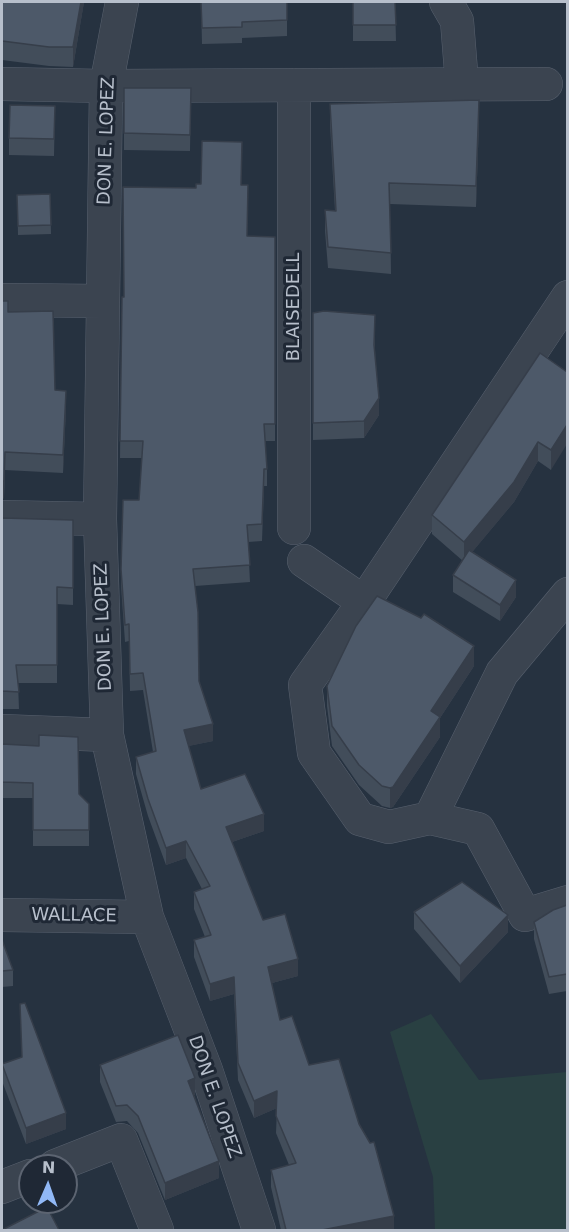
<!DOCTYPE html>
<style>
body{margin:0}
#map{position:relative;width:569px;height:1232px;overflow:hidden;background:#263240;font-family:"DejaVu Sans",sans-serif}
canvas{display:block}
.frame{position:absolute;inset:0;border:3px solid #b7bfcb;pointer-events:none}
.north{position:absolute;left:18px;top:1154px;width:60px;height:60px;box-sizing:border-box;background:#1f2835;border:2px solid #5c6471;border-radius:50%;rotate:2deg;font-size:16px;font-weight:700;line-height:24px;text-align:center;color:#b7bfcb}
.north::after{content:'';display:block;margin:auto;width:21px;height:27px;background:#91b8f6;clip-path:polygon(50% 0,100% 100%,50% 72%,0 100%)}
</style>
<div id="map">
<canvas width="569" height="1232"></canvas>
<div class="frame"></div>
<div class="north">N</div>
</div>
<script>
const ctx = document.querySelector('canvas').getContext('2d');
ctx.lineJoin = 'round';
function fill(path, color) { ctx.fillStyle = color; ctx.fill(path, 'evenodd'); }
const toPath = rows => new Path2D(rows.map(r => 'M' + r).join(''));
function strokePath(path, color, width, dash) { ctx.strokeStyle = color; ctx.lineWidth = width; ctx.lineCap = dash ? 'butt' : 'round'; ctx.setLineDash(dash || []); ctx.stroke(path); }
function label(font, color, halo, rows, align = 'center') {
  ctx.font = font + ' "DejaVu Sans",sans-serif'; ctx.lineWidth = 6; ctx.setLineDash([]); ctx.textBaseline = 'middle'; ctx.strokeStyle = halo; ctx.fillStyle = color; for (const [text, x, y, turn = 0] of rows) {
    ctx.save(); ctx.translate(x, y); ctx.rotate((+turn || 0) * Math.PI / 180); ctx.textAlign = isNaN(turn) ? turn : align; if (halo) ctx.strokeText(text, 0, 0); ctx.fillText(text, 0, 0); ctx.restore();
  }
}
const green = toPath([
 [431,1014,479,1080,567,1072,567,1230,435,1230,433,1177,390,1032]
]);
const minor = toPath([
 [122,2,106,86,100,519,107,735,147,917,206,1070,259,1230],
 [446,2,457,21,462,84],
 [2,84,106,86,546,84],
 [568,297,364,602,305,685,314,753,360,819,389,827,430,818,478,829,525,915,568,902],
 [2,300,103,301],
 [2,517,100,519],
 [294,528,294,85],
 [304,561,364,602],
 [2,731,107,735],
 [430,818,502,673,568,594],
 [2,915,147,917],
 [55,1166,121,1140,157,1230],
 [2,1187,30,1176]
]);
const wall = toPath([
 [2,2,84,2,73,67,49,66,2,60],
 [201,2,287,20,287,36,242,38,242,43,202,44],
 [353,2,395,2,396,41,353,41],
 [124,88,191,88,190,151,124,150],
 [330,104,479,121,476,207,390,204,391,274,328,268,325,231,325,210,335,211,330,125],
 [55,106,54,156,9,155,9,138],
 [241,185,247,236,275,237,275,441,265,441,267,469,267,486,264,486,262,541,248,542,250,582,195,586,199,681,213,741,188,746,201,789,264,831,232,842,263,920,298,976,272,983,280,1020,309,1065,359,1124,394,1230,281,1230,271,1187,271,1170,289,1165,276,1133,277,1108,254,1118,238,1080,234,994,210,1001,194,957,194,940,205,937,194,909,194,892,202,889,186,858,166,865,148,816,136,774,136,757,153,752,143,690,130,691,129,641,125,642,121,586,121,569,139,500,142,458,120,458,122,297,124,297,196,188],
 [50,194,51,234,18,235,17,195],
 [8,312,66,408,63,473,5,470,4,498,2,499],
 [313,313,375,331,375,350,379,415,364,438,313,440],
 [567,372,551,470,538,461,514,502,472,552,516,597,500,621,453,592,453,575,463,561,432,534,432,515],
 [2,518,73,588,73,605,57,604,57,683,18,683,19,709,2,709],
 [474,666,440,718,440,737,393,807,390,808,382,806,359,785,332,746,327,706,327,686],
 [2,744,79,794,89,804,89,846,33,846,33,798,2,798],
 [567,905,567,991,549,994,534,939,534,922],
 [414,912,508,932,460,983,414,929],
 [2,940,13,970,13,986,2,987],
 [20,1004,66,1129,26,1144,2,1081,2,1064,22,1057],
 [100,1065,195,1095,194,1095,219,1178,165,1200,138,1133,127,1121,116,1122,100,1082]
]);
const shadedWall = toPath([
 [81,2,84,2,73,67,73,47],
 [479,100,479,121,476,207,476,186],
 [66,391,66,408,63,473,63,455],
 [379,398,379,415,364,438,364,421],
 [567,425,567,444,551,470,551,450],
 [538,442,538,461,514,502,464,562,464,542],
 [5,452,4,498,2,499,2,481],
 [516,580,516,597,500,621,500,605],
 [474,646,474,666,440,718,440,737,393,807,390,808,390,788,431,711],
 [213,724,213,741,184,747,184,730],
 [264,814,264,831,226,844,226,827],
 [186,841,186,858,166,865,166,848],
 [508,915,508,932,460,983,460,966],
 [298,959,298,976,268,984,268,967],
 [234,977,234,994,210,1001,210,984],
 [195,1078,195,1095,188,1098,188,1081],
 [277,1091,277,1108,254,1118,254,1101],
 [66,1113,66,1129,26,1144,26,1128],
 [219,1161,219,1178,165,1200,165,1183],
 [394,1216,394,1230,322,1230]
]);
const building = toPath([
 [2,2,81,2,73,47,49,47,2,41,2,2],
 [201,2,287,2,287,20,242,22,242,27,202,28,201,2],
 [353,2,395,2,396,25,353,25,353,2],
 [124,88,191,88,190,135,124,133,124,88],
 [479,100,476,186,389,183,391,253,328,247,325,210,336,211,330,104,479,100],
 [10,105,55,106,54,139,9,138,10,105],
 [202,141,242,142,241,185,248,185,247,236,275,237,275,424,264,424,267,469,264,469,262,524,247,525,250,565,193,569,198,612,199,681,213,724,184,730,201,789,245,774,264,814,226,827,263,920,285,914,298,959,268,967,280,1020,292,1016,309,1065,339,1059,359,1124,370,1143,374,1142,394,1216,322,1230,286,1230,271,1170,296,1163,276,1116,277,1091,254,1101,238,1063,234,977,210,984,194,940,211,935,194,892,210,886,186,841,166,848,148,799,136,757,156,751,143,673,130,674,129,624,125,625,121,569,123,500,139,500,143,441,120,441,122,297,124,297,123,187,196,188,196,184,201,184,202,141],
 [50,194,51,225,18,226,17,195,50,194],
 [2,301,8,301,8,312,53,311,55,390,66,391,63,455,5,452,4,481,2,481,2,301],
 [324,311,375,315,374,345,379,398,364,421,313,423,313,313,324,311],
 [540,353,567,372,567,425,551,450,538,442,514,482,464,542,432,515,540,353],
 [2,518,73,520,73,588,57,587,57,665,16,665,19,692,2,691,2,518],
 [469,550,516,580,500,605,453,575,469,550],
 [377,596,421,618,424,614,474,646,431,711,440,717,393,787,390,788,382,786,359,765,332,726,327,686,356,626,377,596],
 [39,735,78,737,79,794,89,804,89,830,33,830,33,783,2,782,2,744,39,746,39,735],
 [462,882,508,915,460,966,414,912,462,882],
 [567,905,567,974,549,977,534,922,553,910,567,905],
 [2,940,13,970,2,971,2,940],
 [25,1003,66,1113,26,1128,2,1064,22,1057,20,1004,25,1003],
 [178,1035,195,1078,188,1081,219,1161,165,1183,138,1116,127,1105,116,1106,100,1065,178,1035],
 [47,1207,59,1230,2,1230,47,1207]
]);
const streetNames = [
 ["DON E. LOPEZ",107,141,-88],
 ["BLAISEDELL",294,307,-90],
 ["DON E. LOPEZ",104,627,-92],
 ["WALLACE",74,916,1],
 ["DON E. LOPEZ",214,1097,71]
];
fill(green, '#294042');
strokePath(minor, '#58616e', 34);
strokePath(minor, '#3b4450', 33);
fill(wall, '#424d5a');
fill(shadedWall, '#363e4a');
fill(building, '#4d5969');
strokePath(building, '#363e4a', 1.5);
label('18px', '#b7bfcb', '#1f2835', streetNames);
</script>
